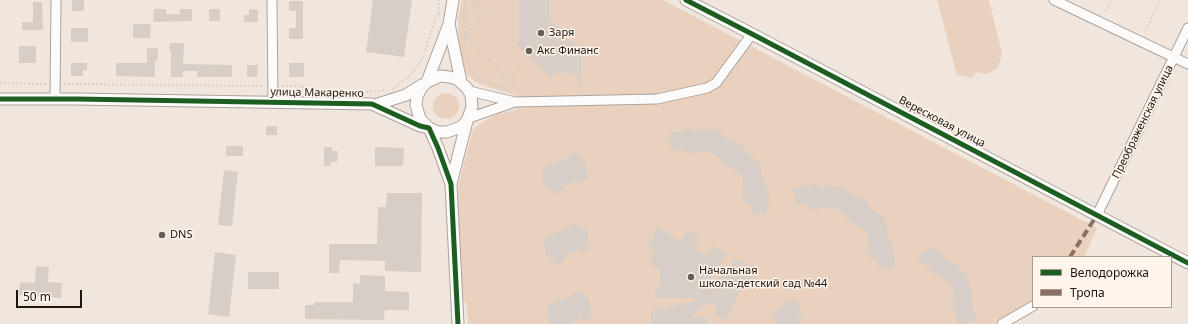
<!DOCTYPE html>
<meta charset="utf-8">
<style>
body{margin:0}
#map{position:relative;width:1188px;height:324px;overflow:hidden;background:#f0e6de;font-family:"Noto Sans",sans-serif}
canvas{display:block}
.legend{position:absolute;left:1032px;top:256px;width:140px;height:52px;box-sizing:border-box;background:#fff4eb;border:1px solid #a49b94;margin:0;padding:5px 7px;list-style:none;font-size:12px;color:#1c1611}
.legend li{display:flex;align-items:center;gap:8px;height:20px}
.legend b{width:20px;border:1px solid #a49b94}
.scale{position:absolute;left:16px;top:290px;width:66px;height:18px;box-sizing:border-box;border:2px solid #1c1611;border-top:0;padding-left:5px;font-size:12px;line-height:14px;white-space:nowrap;color:#1c1611;-webkit-text-stroke:3px #fff4eb;paint-order:stroke}
</style>
<div id="map">
<canvas width="1188" height="324"></canvas>
<ul class="legend">
<li><b style="height:5px;background:#1b5e20"></b>Велодорожка</li>
<li><b style="height:5px;background:#8d6e63"></b>Тропа</li>
</ul>
<div class="scale">50 m</div>
</div>
<script>
const ctx = document.querySelector('canvas').getContext('2d');
ctx.lineJoin = 'round';
function fill(path, color) { ctx.fillStyle = color; ctx.fill(path, 'evenodd'); }
const toPath = rows => new Path2D(rows.map(r => 'M' + r).join(''));
function strokePath(path, color, width, dash) { ctx.strokeStyle = color; ctx.lineWidth = width; ctx.lineCap = dash ? 'butt' : 'round'; ctx.setLineDash(dash || []); ctx.stroke(path); }
function label(font, color, halo, rows, align = 'center') {
  ctx.font = font + ' "Noto Sans",sans-serif'; ctx.lineWidth = 3; ctx.setLineDash([]); ctx.textBaseline = 'middle'; ctx.strokeStyle = halo; ctx.fillStyle = color; for (const [text, x, y, turn = 0] of rows) {
    ctx.save(); ctx.translate(x, y); ctx.rotate((+turn || 0) * Math.PI / 180); ctx.textAlign = isNaN(turn) ? turn : align; if (halo) ctx.strokeText(text, 0, 0); ctx.fillText(text, 0, 0); ctx.restore();
  }
}
const green = toPath([
 [462,0,663,0,1097,228,1084,257,1033,257,1033,306,1028,304,995,324,468,324,467,307,461,293,458,200,459,183,473,129,482,122,498,114,516,110,517,96,479,84,469,77,466,73,459,48,458,17],
 [937,0,989,0,1002,53,998,68,986,74,976,72,972,78,957,75],
 '433 106a13 13 0 1 1 26 0a13 13 0 1 1-26 0Z'
]);
const building = toPath([
 [72,0,84,0,84,11,72,11],
 [373,0,412,0,404,57,366,52],
 [519,0,549,0,549,20,573,43,575,43,575,48,581,48,581,87,580,87,575,73,554,73,552,78,515,43,519,41],
 [289,1,303,1,303,39,289,39,289,28,296,28,296,11,289,11],
 [33,2,42,2,43,30,22,30,22,22,33,22],
 [154,9,166,9,166,14,180,14,180,9,192,9,192,21,153,22],
 [209,9,220,9,220,21,209,21],
 [249,9,258,10,258,22,244,22,244,15,249,15],
 [133,24,151,24,150,38,133,38],
 [71,28,88,28,88,42,71,42],
 [170,43,184,43,183,64,232,65,232,77,197,77,197,71,183,71,183,77,171,77,171,51,169,51],
 [19,46,36,46,36,63,19,63],
 [147,48,158,48,157,61,155,61,155,77,116,76,116,63,147,63],
 [71,63,87,63,87,70,83,70,83,76,71,76],
 [289,63,304,63,304,77,289,77],
 [247,65,258,65,257,77,247,77],
 [266,126,277,126,277,135,266,135],
 [689,128,696,131,717,130,731,141,741,145,747,153,760,164,765,186,769,192,768,199,770,210,768,213,762,214,762,212,753,214,751,204,747,204,743,195,744,188,742,176,730,167,724,166,721,160,710,152,697,152,690,154,686,152,682,153,681,149,671,149,671,140,668,140,670,133,682,131],
 [226,146,243,146,243,156,226,156],
 [324,147,332,147,332,151,338,151,337,162,331,162,331,166,324,166],
 [375,147,404,148,403,166,375,166],
 [575,152,577,157,579,156,581,159,586,163,586,170,587,173,586,174,588,179,578,184,577,180,562,187,564,190,554,195,552,191,550,192,548,188,543,184,543,177,541,174,544,173,541,169,567,158,567,156],
 [224,170,238,172,232,226,218,225],
 [814,184,821,187,842,186,856,196,866,200,872,209,885,219,890,241,894,247,893,255,895,265,892,268,887,270,887,268,878,269,876,259,872,260,868,250,869,244,867,232,855,223,849,222,846,216,835,207,823,208,817,210,806,208,806,204,796,204,795,196,793,196,794,188,796,187,807,187],
 [387,193,422,193,421,272,385,271,385,261,340,260,339,273,329,273,329,244,377,244,378,207,386,207],
 [577,222,579,227,581,226,583,229,588,233,588,240,590,243,588,244,590,249,580,253,579,250,564,257,566,260,556,265,554,260,552,261,550,258,545,254,545,247,544,244,546,243,543,238,569,228,569,226],
 [658,228,680,241,687,231,696,234,695,236,700,239,694,249,707,256,713,246,726,253,705,288,737,260,757,271,749,287,742,289,725,320,715,314,719,308,709,302,691,317,707,317,707,324,651,324,651,311,697,301,696,298,655,298,655,287,661,287,660,270,649,264,656,252,647,247],
 [928,247,935,249,938,253,953,263,958,265,966,275,971,287,971,292,974,310,976,314,974,321,967,323,968,324,958,324,955,309,954,309,952,302,954,301,951,284,930,271,931,269,918,259,922,252,924,253],
 [215,252,236,255,229,317,208,314],
 [36,266,49,267,48,282,62,283,61,298,19,295,20,282,35,283],
 [248,272,279,272,279,289,248,289],
 [360,275,385,276,385,291,409,292,409,310,385,310,384,320,305,319,305,305,314,305,314,302,353,302,353,283,360,284],
 [579,290,582,294,583,293,585,297,590,301,590,308,592,311,590,312,592,317,583,321,581,318,568,324,550,324,547,319,548,315,546,312,548,311,546,306,571,296,572,294],
 [794,298,804,315,797,319,800,324,779,324,772,313,780,308,784,302,791,301]
]);
const path = toPath([
 [469,0,477,7],
 [477,0,478,21,465,35,521,92],
 [1106,11,1111,0],
 [438,13,439,0],
 [461,14,503,15],
 [463,14,466,0],
 [1146,30,1160,0],
 [465,48,467,14],
 [467,58,471,71,480,80,510,91],
 [0,83,46,84],
 [64,84,264,86],
 [282,86,302,86,307,93],
 [500,88,520,68],
 [392,89,411,75,422,59,437,15,438,13,441,14],
 [354,93,386,90]
]);
const minor = toPath([
 [272,0,273,102],
 [1054,0,1188,64],
 [469,91,515,102],
 [55,99,56,0],
 [469,118,515,102,657,99,707,88,716,83,752,34],
 [1097,215,1188,28],
 [1002,324,1033,306]
]);
const tertiary = toPath([
 [686,0,752,34,1188,263],
 [449,24,461,82],
 [427,82,440,76,449,77,457,79,467,88,471,95,472,107,467,121,461,127,447,132,438,132,429,128,420,119,416,105,417,96,422,87,427,82,449,24,453,0],
 [0,99,76,99,372,104,420,126,429,128,438,148,451,184,458,324],
 [375,105,406,95,422,85],
 [451,184,467,121]
]);
const quiet = toPath([
 [1070,257,1097,215]
]);
const cycleway = toPath([
 [686,0,752,34,1188,263],
 [0,99,76,99,372,104,420,126,429,128,438,148,451,184,458,324]
]);
const markers = [
 [541,33,4,"#665f59"],
 [529,51,4,"#665f59"],
 [162,235,4,"#665f59"],
 [691,277,4,"#665f59"]
];
const poiNames = [
 ["Заря",549,33],
 ["Акс Финанс",537,51],
 ["DNS",170,235],
 ["Начальная",699,271],
 ["школа-детский сад №44",699,284]
];
const streetNames = [
 ["улица Макаренко",317,93,1],
 ["Вересковая улица",942,122,28],
 ["Преображенская улица",1143,122,-64]
];
fill(green, '#e9d1be');
fill(building, '#d6cec7');
strokePath(minor, '#aba39d', 11);
strokePath(tertiary, '#aba39d', 13);
strokePath(path, '#d1cdcb', 1.5, [2, 2]);
strokePath(minor, '#fdfbfa', 9);
strokePath(tertiary, '#fdfbfa', 11);
strokePath(quiet, '#8d6e63', 4, [8, 4]);
strokePath(cycleway, '#1b5e20', 5);
for (const [x, y, r, color] of markers) { const dot = new Path2D(); dot.arc(x, y, r, 0, 2 * Math.PI); ctx.fillStyle = color; ctx.fill(dot); strokePath(dot, '#fff4eb', 1.5); }
label('11px', '#1c1611', '#fff4eb', poiNames, 'left');
label('11px', '#1c1611', '#fff4eb', streetNames);
</script>
